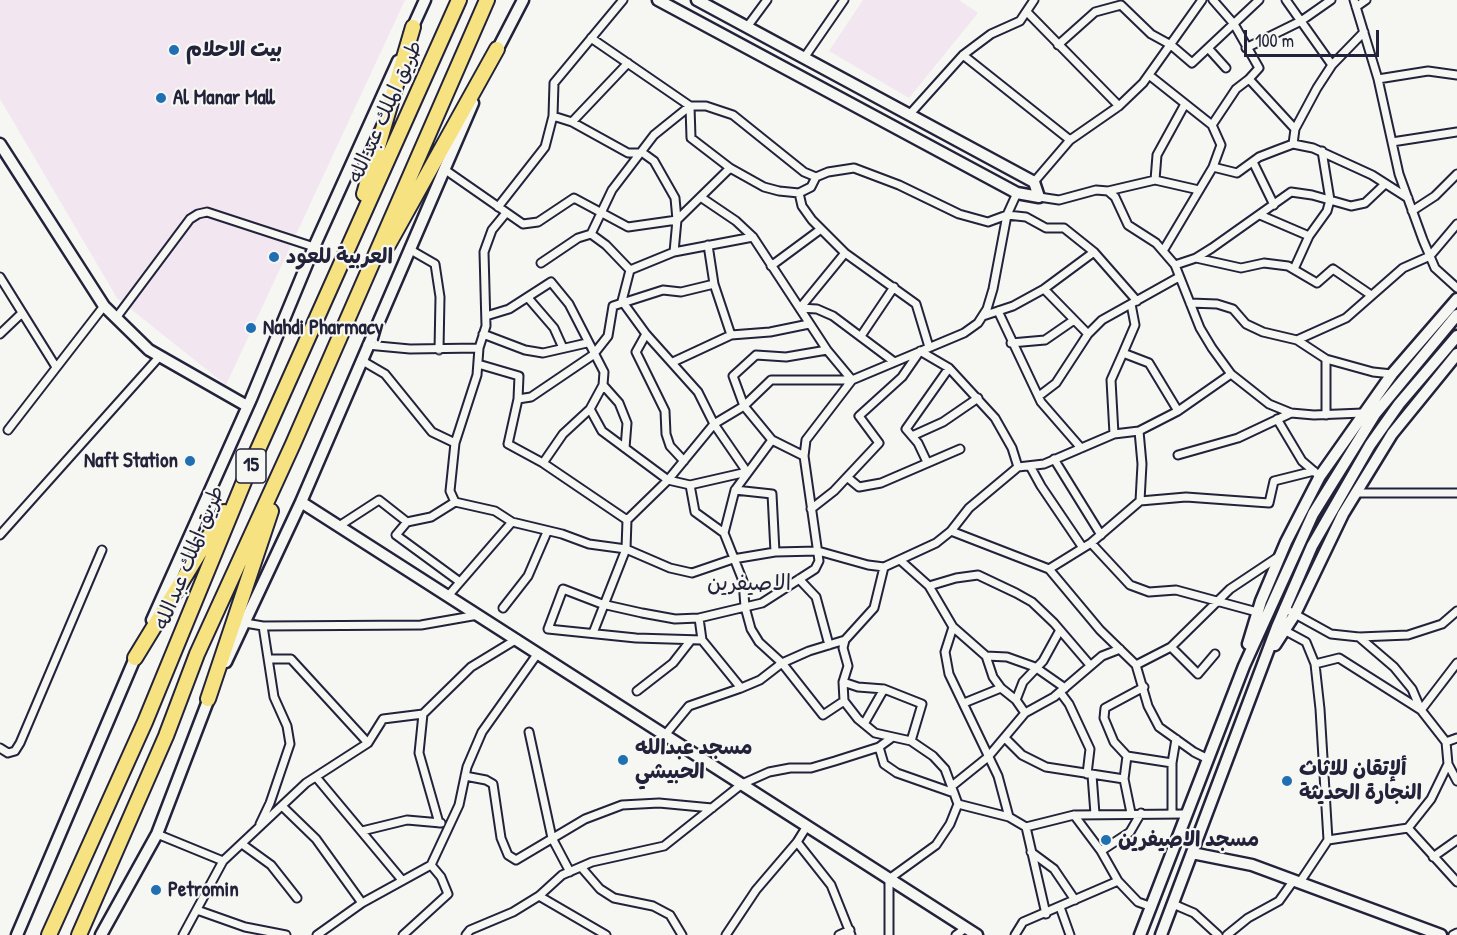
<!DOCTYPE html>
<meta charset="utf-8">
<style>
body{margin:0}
#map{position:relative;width:1457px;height:935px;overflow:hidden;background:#f6f6f2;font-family:"Patrick Hand",sans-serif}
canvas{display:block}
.scale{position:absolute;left:1244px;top:30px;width:135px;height:27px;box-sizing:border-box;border:3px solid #22223b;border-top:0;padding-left:8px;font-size:18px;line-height:21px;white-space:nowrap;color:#22223b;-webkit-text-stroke:4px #f6f6f2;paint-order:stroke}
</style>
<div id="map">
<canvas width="1457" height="935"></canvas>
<div class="scale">100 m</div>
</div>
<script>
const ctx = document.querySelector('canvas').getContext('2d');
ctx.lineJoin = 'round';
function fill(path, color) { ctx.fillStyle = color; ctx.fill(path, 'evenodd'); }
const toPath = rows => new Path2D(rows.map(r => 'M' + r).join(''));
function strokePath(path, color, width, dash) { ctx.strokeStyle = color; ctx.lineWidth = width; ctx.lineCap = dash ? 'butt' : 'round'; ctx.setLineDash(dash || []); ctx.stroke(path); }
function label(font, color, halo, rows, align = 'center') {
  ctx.font = font + ' "Patrick Hand","Playpen Sans Arabic",sans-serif'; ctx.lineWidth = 4.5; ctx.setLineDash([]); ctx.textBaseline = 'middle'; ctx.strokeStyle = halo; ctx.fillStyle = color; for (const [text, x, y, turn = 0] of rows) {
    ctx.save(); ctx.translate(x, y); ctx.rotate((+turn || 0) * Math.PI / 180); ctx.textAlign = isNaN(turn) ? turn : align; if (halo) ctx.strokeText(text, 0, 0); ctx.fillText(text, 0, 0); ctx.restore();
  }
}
const built = toPath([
 [0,0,405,0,226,385,117,298,0,99],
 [863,0,959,0,978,13,909,98,829,51]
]);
const street = toPath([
 [1213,0,1234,24,1259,68,1249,79,1295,129],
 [1286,0,1332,65],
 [1354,0,1378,79,1399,174,1423,240,1435,268,1457,288],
 [1356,7,1366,0],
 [1027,12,1119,106],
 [747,27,767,0],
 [1058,45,1095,12,1121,5,1151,34,1171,45,1192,63,1259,0],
 [1208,48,1226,68],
 [1246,48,1301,21,1331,0],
 [963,55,1070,140],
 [804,58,844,0],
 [1149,75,1212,125,1221,145,1213,167,1163,251],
 [1378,79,1428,71,1457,75],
 [909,115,963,55,991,34,1020,21,1034,0],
 [553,116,572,122,628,153,643,153,654,161,675,198,677,220,674,252],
 [572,122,628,63],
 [1212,125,1236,89,1249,79],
 [1392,142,1457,132],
 [1293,144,1295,129,1317,88,1332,65,1364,32],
 [1253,162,1274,205],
 [1213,167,1237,173,1259,157,1277,150,1293,144,1313,148,1372,175,1408,198],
 [730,168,764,187,779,191,799,193,811,187,816,177],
 [444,169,523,224,538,222,574,198,628,227,677,220,730,168,691,138,690,106,591,38],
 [1155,180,1157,155,1185,104],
 [1034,182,1070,140,1119,106,1143,83,1202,0],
 [1108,191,1155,180,1199,190],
 [799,193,802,206,812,220,845,253,916,304,929,347],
 [1039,197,1059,200,1096,190,1108,191,1115,197,1128,225,1156,243,1175,265,1200,328,1212,348,1231,374,1269,404,1291,413,1314,415,1363,413],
 [702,198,736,221,753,237,827,350,852,380],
 [498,207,545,147,553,116,554,83,623,0],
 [1412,211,1435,196,1457,174],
 [506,213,492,230,484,252,486,326,479,348,477,375,455,443,450,491,455,502,495,511,512,522,562,534,589,544,626,549,593,633],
 [1260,215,1309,236],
 [591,234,612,190,654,135,690,106,706,106,733,115,804,172,816,177,828,172,854,168,899,185,959,214,988,222,1007,215,1017,193],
 [708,245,714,284,731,335],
 [409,249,435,264,440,297,439,350],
 [1196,258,1241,268,1264,263,1288,266,1317,283,1333,269,1371,295],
 [541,263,578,238,591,234,606,245,630,270],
 [1175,265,1196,258,1212,248,1291,192,1312,195,1351,206,1365,203,1385,184],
 [771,266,821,229],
 [1294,269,1309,236,1327,211,1330,200,1322,151],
 [630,270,674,252,753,237],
 [0,277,56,367],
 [1044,289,1088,334],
 [529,299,554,328,563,348],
 [1190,303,1217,304,1233,309,1246,324,1263,332,1297,340,1326,359,1373,372,1392,374],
 [1131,304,1135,325,1123,353,1149,363,1178,411],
 [800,308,817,309,833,316,893,361],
 [800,308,845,253],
 [998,311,1041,402,1081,448],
 [486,316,509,309,551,282,569,304,604,372,603,385,590,409,563,434,543,463],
 [983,316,1013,306,1044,289,1094,252],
 [116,318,190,219,198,214,207,212,314,247],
 [0,334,22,313],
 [483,334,525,350,543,353,587,343],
 [646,334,636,352,665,411,666,434,670,446,684,461],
 [861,336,894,287],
 [1297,340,1346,318,1403,268,1430,256,1457,224],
 [1011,343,1045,340,1074,320],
 [367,345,410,349,479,348],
 [1326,359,1326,415],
 [361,360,385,374,432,432,455,443],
 [673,362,731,335,770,332,809,324],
 [478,364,519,376,518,399,508,444,543,463,627,520],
 [852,380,771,380,744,406,714,424,668,480,627,520,626,549,670,568,692,573,733,559,775,552,818,551,868,565,884,567,936,543,951,531,969,508,1018,467,1044,464,1114,434,1139,431,1178,411,1231,374],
 [603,385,619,403,627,423,625,448],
 [1039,396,1056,383,1088,334,1102,320,1179,277],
 [518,399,531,397,593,355,608,336,613,306,663,290,681,292,714,284],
 [590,409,602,431,668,480,690,485,747,472,714,424,698,392,646,334,622,301,630,270],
 [1277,419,1302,461,1316,473],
 [8,430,104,306],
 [1139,431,1142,464,1140,501],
 [1114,434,1111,380,1123,353],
 [912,436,943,422,978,398],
 [772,440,735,490,724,533,743,581,745,607,751,629,759,642,782,663,823,715,844,701],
 [1178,455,1238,438,1291,413],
 [804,456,772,440,744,406,733,376,756,355,786,357,827,350],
 [1054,459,1101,535],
 [927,462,918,443,906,429,949,368],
 [1030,466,1041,486,1083,548],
 [847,477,859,487,881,483,960,449],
 [690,485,695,512,724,533],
 [735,490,772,494,775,552],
 [1356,493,1457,493],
 [811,509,834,491,879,443,859,416,902,377,920,351,949,368,995,418,1012,448,1018,467],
 [407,522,396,535,460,582],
 [339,526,379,500,407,522,431,517,455,502],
 [951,531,1049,569,1100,630,1136,665,1148,706,1159,727,1194,752,1208,759],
 [0,535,160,356],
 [1091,543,1130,585,1149,592,1176,590,1257,612],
 [900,560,929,586,953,627,986,656,993,677,1001,688,1016,700,1025,713],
 [884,567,874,608,845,640,843,648,848,666,843,682,844,701,858,719,875,733,911,741,933,756,945,769,958,804,950,824,936,845,889,879,889,935],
 [1049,569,1091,543,1140,501,1186,497,1269,503,1274,481,1314,471],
 [799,579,816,597,829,645],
 [929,586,956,578,978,575,1016,593,1032,602,1054,623,1090,665],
 [448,596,512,522],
 [503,608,528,576,547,532],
 [1284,608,1331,634,1359,637,1408,635,1442,624,1457,611],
 [699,618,702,640,741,688],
 [245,623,263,626,421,625,478,615],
 [953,627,945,652,949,674,998,776,1009,817],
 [1282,629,1306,642,1315,664,1320,709,1328,840,1300,882],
 [1359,637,1394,667,1412,689,1421,710],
 [702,640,636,638,548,629,563,589,602,604,642,613,675,619,699,618,762,603,815,569,819,561,804,456,806,440,852,380,964,333,978,323,987,309,993,289,1007,215,1026,217,1046,228,1064,228,1094,252,1137,301],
 [1171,647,1198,674,1215,654],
 [986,656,1007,657,1035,667,1065,688],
 [270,659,291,659,368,743],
 [1315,664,1339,658,1421,710,1446,742,1448,764,1431,799,1408,828,1328,840],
 [1136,665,1171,647,1230,589,1278,557],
 [843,682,858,687,884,689,922,704,911,741],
 [1144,687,1105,708,1104,718,1114,742,1127,756,1172,763],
 [637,691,673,663,691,640],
 [1060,692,1069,704,1090,749,1087,774],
 [1016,700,1023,682,1043,661,1060,630],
 [964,703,1001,688],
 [1421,710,1457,663],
 [864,724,884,689],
 [529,732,552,838,570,872],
 [665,735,689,706,741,688,760,680,782,663,809,651,845,640],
 [1005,738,1022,755,1046,767,1124,779],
 [1446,742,1457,738],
 [879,747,884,764,897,773,954,793],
 [0,748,8,753,15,751,20,743,102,550],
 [1127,756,1124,779,1131,813],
 [1448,764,1457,781],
 [1092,775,1095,814],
 [465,776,486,780,493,784,501,838,508,855,516,860,585,819,622,805,659,803,712,808],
 [316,777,402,880],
 [952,786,988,757,1025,713,1054,697,1102,656,1120,649],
 [958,804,1009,817,1026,827,1074,815,1185,814],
 [282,806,316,839,362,903],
 [1172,814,1172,763,1176,739],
 [1074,815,1101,851,1118,881,1138,902,1152,907],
 [439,823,419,753,423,714,471,667,517,639],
 [260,824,270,803,290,744,287,726,274,697,263,626],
 [1026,827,1046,914],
 [1408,828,1457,882],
 [362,831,407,820,441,823],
 [157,834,223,861],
 [797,842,831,885,851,935],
 [242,844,271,865,297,898],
 [1101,851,1130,832,1141,813],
 [1031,852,1054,869,1075,900],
 [1433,857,1457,840],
 [431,865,459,805,467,767,482,732,538,653],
 [581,867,600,889,614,898,653,906,670,915,682,935],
 [539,896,606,935],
 [1173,904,1194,913,1218,935],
 [1060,907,1070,935],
 [197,910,245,927,286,935],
 [183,935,223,861,306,783,368,743,383,719,423,714],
 [317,935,362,903,431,865,441,877,448,894,403,935],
 [466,935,470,930,513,912,539,896,562,875,592,862,664,846,742,784,769,772,790,768,811,768,835,761,879,747,890,739],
 [726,935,756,890,797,842,807,826],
 [839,935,850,930],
 [956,935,966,928],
 [1015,935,1023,922,1118,881],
 [1227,935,1248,918,1279,901,1294,880],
 [1453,935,1457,933]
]);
const secondary = toPath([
 [658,0,1017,193,1039,197,1034,182,697,0],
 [410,33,425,0],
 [494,56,523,0],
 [0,144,104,306,149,350,247,406],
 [301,502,977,935],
 [152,620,251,399,314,247,398,61],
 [1248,644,1261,601,1286,542,1320,476,1392,374,1457,299],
 [1275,645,1295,614,1343,514,1392,434,1457,354],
 [226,662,301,502,473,103],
 [1192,853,1252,865,1441,935],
 [17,935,138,651],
 [101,935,157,834,211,693],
 [1140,935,1244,666,1313,514,1375,414,1457,315],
 [1161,935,1277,627,1312,546,1370,445,1399,404,1457,336]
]);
const highway = toPath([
 [364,194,413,27],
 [388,245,497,49],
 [135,658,224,512],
 [208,699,271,511],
 [49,935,145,722,247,474,459,0],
 [79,935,166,736,197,654,293,444,487,0]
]);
const markers = [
 [174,50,6,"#1f6fb2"],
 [161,98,6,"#1f6fb2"],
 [274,257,6,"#1f6fb2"],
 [251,328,6,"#1f6fb2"],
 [190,461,6,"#1f6fb2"],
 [623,760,6,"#1f6fb2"],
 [1287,781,6,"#1f6fb2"],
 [1106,840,6,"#1f6fb2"],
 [156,890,6,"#1f6fb2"]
];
const shields = [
 [251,466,30]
];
const shieldNames = [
 ["15",251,466]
];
const poiNames = [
 ["بيت الاحلام",186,50],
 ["Al Manar Mall",173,98],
 ["العربية للعود",286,257],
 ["Nahdi Pharmacy",263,328],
 ["Naft Station",178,461,"right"],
 ["مسجد عبدالله",635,748],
 ["الحبيشي",635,772],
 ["ألإتقان للاثاث",1299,769],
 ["النجارة الحديثة",1299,793],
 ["مسجد الاصيفرين",1118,840],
 ["Petromin",168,890]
];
const streetNames = [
 ["طريق الملك عبدالله",386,112,-66],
 ["طريق الملك عبدالله",190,558,-68]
];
const neighbourhoodNames = [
 ["الاصيفرين",749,584]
];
fill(built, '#f2e6f0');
strokePath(street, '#22223b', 11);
strokePath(secondary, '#22223b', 15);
strokePath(highway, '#22223b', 18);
strokePath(street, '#f6f6f2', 7);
strokePath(secondary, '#f6f6f2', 10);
strokePath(highway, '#f6e281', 14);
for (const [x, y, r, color] of markers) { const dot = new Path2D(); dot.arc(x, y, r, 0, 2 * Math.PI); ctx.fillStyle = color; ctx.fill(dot); strokePath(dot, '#f6f6f2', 2); }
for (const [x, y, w] of shields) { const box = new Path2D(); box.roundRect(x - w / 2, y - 17, w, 34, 4.5); ctx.fillStyle = '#f6f6f2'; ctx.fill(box); strokePath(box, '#22223b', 1.5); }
label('bold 20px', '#22223b', null, shieldNames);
label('bold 21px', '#22223b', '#f6f6f2', poiNames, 'left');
label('21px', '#22223b', '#f6f6f2', streetNames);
label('22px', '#22223b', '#f6f6f2', neighbourhoodNames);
</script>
